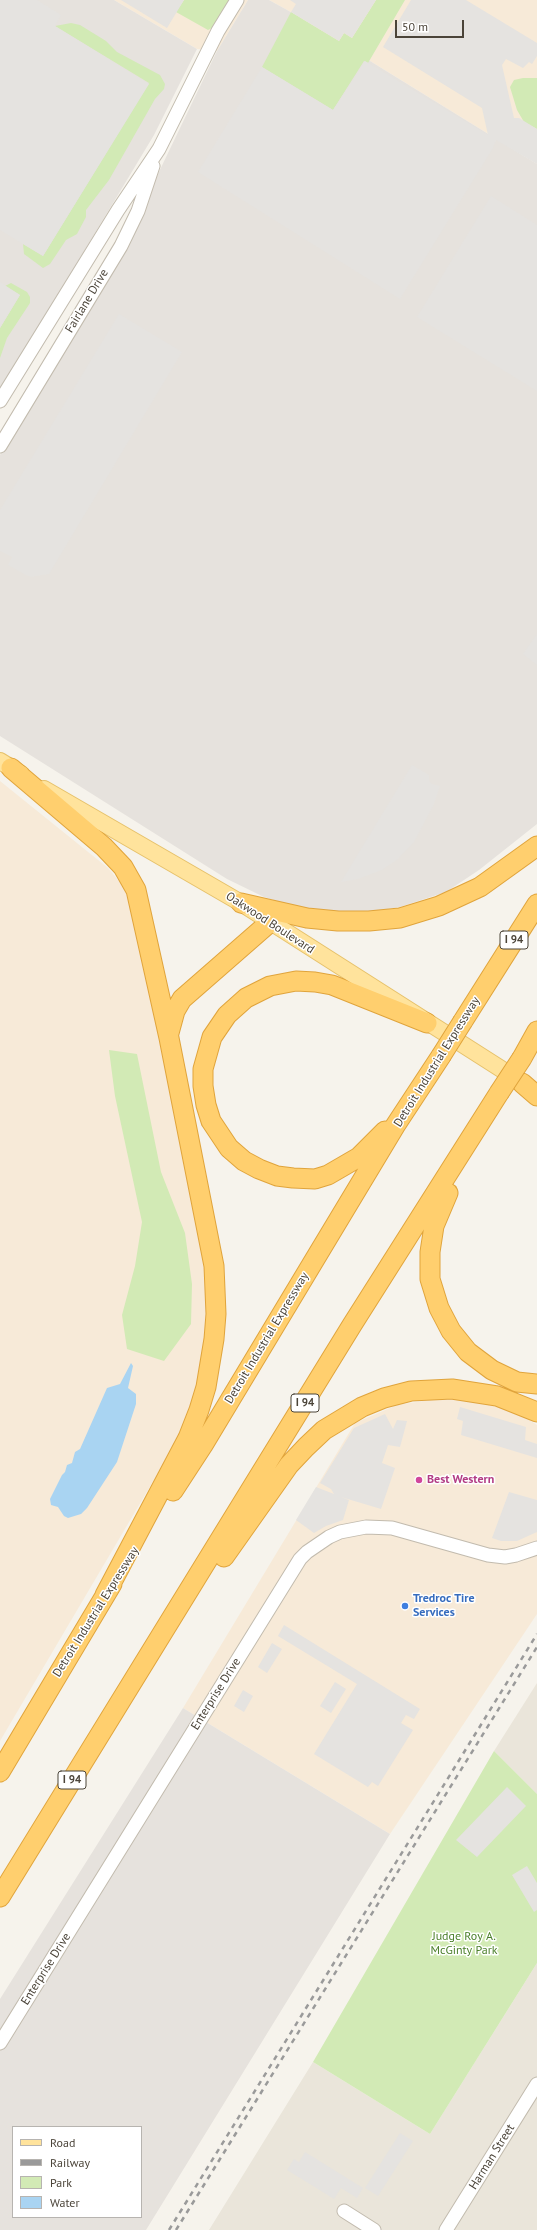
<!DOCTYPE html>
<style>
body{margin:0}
#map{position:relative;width:537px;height:2230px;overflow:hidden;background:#f6f3ec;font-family:"PT Sans",sans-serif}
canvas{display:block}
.legend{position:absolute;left:12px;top:2126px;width:130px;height:92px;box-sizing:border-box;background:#fff;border:1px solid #b7b4b0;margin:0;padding:5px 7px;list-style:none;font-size:12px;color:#4b4439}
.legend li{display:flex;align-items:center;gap:8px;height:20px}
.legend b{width:20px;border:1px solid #b7b4b0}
.scale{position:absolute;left:395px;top:20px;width:69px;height:18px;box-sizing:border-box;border:2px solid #4b4439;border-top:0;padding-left:5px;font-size:12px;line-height:14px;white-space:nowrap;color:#4b4439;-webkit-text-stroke:3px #fff;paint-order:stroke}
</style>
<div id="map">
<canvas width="537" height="2230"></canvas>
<ul class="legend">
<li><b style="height:5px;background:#ffe39c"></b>Road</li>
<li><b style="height:5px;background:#9a9a9a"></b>Railway</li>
<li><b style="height:11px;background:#d2eab5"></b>Park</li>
<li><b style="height:11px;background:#a9d4f2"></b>Water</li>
</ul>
<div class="scale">50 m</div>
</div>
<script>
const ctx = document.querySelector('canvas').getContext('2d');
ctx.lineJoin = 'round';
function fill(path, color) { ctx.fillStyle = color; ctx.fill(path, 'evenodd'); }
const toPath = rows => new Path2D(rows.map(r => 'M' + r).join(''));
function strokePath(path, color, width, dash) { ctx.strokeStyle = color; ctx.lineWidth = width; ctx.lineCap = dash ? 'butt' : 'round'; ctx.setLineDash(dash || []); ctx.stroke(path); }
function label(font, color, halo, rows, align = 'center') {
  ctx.font = font + ' "PT Sans",sans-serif'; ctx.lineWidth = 3; ctx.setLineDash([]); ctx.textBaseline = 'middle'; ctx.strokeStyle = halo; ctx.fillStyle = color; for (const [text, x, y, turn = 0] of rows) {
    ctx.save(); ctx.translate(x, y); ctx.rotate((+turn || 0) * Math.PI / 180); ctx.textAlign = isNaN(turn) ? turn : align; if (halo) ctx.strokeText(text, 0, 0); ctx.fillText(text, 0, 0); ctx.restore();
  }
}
const residential = toPath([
 [537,1683,537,1794,494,1751],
 [537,1963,537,2230,209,2230,313,2062,430,2134]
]);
const commercial = toPath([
 [114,0,248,0,217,51,197,49],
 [269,0,537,0,537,164,289,11],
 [0,781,108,868,123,886,135,917,206,1262,209,1299,200,1376,190,1410,175,1444,0,1741],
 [442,1398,482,1402,520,1414,537,1425,537,1614,390,1834,183,1708,355,1423,397,1405]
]);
const industrial = toPath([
 [0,0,114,0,197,49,154,135,0,391],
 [248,0,269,0,289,11,537,164,537,824,479,870,446,892,400,907,352,915,306,910,264,897,227,879,0,736,0,455,108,278,217,51],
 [183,1708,390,1834,146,2230,0,2230,0,1999],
 [13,2127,141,2127,141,2217,13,2217]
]);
const green = toPath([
 [184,0,229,0,212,28,208,30,176,12],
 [376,0,405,0,368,63,364,61,333,110,262,67,291,12,339,41,344,33,352,38],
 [71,23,80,25,106,41,117,52,160,75,165,84,164,89,155,99,109,180,86,210,86,217,77,234,66,240,50,264,43,268,24,254,23,244,43,256,149,83,55,26],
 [523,78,537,78,537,129,524,122,517,110,510,87,514,80],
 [11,283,27,292,30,297,30,303,7,338,0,358,0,328,20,295,5,286],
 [109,1050,137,1054,161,1172,185,1233,192,1284,191,1324,164,1361,127,1349,122,1315,135,1266,142,1222,115,1096],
 [494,1751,537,1794,537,1963,430,2134,313,2062]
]);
const parking = toPath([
 [0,0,37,0,61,15,55,26,149,84,43,256,0,230],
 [121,0,184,0,167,28],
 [290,0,376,0,352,38,344,33,339,41,291,12,296,4],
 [411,0,466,0,537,43,537,56,532,64,529,62,523,68,506,59,502,65,514,118,519,118,537,129,537,164,496,140,493,148,400,299,198,172,262,67,333,110,365,61,488,135,482,108,383,47],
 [491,196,537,225,537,391,417,317],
 [0,282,20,295,0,328],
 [119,314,182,352,49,574,31,577,24,574,8,565,12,557,0,551,0,510],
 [537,634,537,665,523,654],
 [412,765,429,775,429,781,432,784,440,786,434,804,414,842,398,859,382,870,358,879,341,882],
 [460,1407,526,1427,525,1440,537,1444,537,1458,461,1435,463,1421,457,1419],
 [385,1414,393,1429,397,1420,407,1421,400,1447,388,1445,382,1463,395,1468,381,1509,341,1497,349,1500,343,1520,326,1526,314,1533,296,1520,316,1487,334,1494,331,1489,320,1483,354,1428],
 [509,1492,537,1500,537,1532,517,1541,501,1541,492,1538],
 [284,1625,420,1709,414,1719,406,1715,401,1723,413,1730,378,1786,372,1782,368,1787,314,1754,357,1684,278,1636],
 [272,1643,282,1649,267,1673,258,1667],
 [335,1682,346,1689,331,1713,320,1706],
 [243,1690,253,1696,244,1712,234,1706],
 [507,1787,526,1806,477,1857,456,1840],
 [527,1866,537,1883,537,1910,534,1912,512,1875],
 [400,2133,413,2141,378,2196,365,2188],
 [305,2152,363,2188,357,2198,341,2188,334,2199,287,2170,294,2159,299,2162]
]);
const water = toPath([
 [131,1363,133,1366,128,1388,136,1394,136,1404,117,1462,87,1508,81,1514,68,1518,64,1516,58,1507,51,1505,50,1499,62,1475,65,1472,67,1465,72,1463,75,1452,80,1449,107,1388,120,1384]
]);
const minor = toPath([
 [0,401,118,210,159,149,218,31,237,0],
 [0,446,121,246,138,211,153,166],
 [0,2043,300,1559,307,1552,329,1537,340,1532,366,1527,392,1528,488,1555,505,1557,516,1555,537,1548],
 [344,2211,374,2230],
 [446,2230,537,2084]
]);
const major = toPath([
 [0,761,21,774],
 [44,789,241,903,520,1081]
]);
const highway = toPath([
 [11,768,104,847,123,867,136,890,169,1038,214,1266,216,1314,214,1339,206,1387,199,1410,188,1438,105,1595],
 [241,903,307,918,338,921,369,921,400,918,439,906,480,887,537,846],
 [463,1021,537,904],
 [169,1033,175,1011,182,999,269,923],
 [522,1058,537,1031],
 [522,1083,537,1096],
 [385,1131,359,1157,328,1175,315,1179,293,1178,277,1176,259,1169,244,1161,229,1148,211,1121,206,1105,203,1086,203,1069,212,1037,227,1015,246,998,270,986,296,981,315,982,332,985,427,1023],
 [448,1193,434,1226,430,1252,430,1279,439,1308,451,1331,468,1352,492,1370,517,1382,537,1384],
 [173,1491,203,1445,395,1126,441,1056],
 [224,1557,289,1465,306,1447,324,1430,362,1407,384,1398,411,1391,452,1389,497,1396,537,1412],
 [0,1772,112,1584],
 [0,1897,352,1325,499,1093]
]);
const rail = toPath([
 [169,2230,537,1634],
 [176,2230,537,1647]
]);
const highwayBridge = toPath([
 [441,1056,463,1021],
 [499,1093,522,1058]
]);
const markers = [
 [419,1480,4,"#d1479c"],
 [405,1606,4,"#3f7fe0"]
];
const shields = [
 [514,940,28],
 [305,1403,28],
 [72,1780,28]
];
const shieldNames = [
 ["I 94",514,940],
 ["I 94",305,1403],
 ["I 94",72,1780]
];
const streetNames = [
 ["Fairlane Drive",87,301,-59],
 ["Oakwood Boulevard",270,923,33],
 ["Detroit Industrial Expressway",437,1062,-58],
 ["Detroit Industrial Expressway",267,1338,-59],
 ["Detroit Industrial Expressway",96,1612,-58],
 ["Enterprise Drive",216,1694,-58],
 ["Enterprise Drive",46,1969,-58],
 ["Harman Street",492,2157,-58]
];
const hotelNames = [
 ["Best Western",427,1480]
];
const shopNames = [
 ["Tredroc Tire",413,1599],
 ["Services",413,1613]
];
const parkNames = [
 ["Judge Roy A.",464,1937],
 ["McGinty Park",464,1951]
];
fill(residential, '#eae5da');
fill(commercial, '#f7ead8');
fill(industrial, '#e6e2dd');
fill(green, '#d2eab5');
fill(parking, '#e5e3e0');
fill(water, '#a9d4f2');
strokePath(minor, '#c2bbae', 15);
strokePath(major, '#e6c16a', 18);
strokePath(highway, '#e0a43c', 21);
strokePath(minor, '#fff', 13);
strokePath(major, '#ffe39c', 16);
strokePath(highway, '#ffcf6e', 19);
strokePath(rail, '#9a9a9a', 2.5, [5, 5]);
strokePath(highwayBridge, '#e0a43c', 21, []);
strokePath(highwayBridge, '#ffcf6e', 19);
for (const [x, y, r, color] of markers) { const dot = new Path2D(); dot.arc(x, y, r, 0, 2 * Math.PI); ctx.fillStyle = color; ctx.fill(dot); strokePath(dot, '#fff', 1.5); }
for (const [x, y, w] of shields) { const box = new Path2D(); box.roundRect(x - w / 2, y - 9, w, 18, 3); ctx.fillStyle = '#fff'; ctx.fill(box); strokePath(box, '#4b4439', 1); }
label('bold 11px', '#4b4439', null, shieldNames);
label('12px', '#4b4439', '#fff', streetNames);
label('bold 12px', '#b23c85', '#fff', hotelNames, 'left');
label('bold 12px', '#366cbe', '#fff', shopNames, 'left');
label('12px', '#4a7f2a', '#fff', parkNames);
</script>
